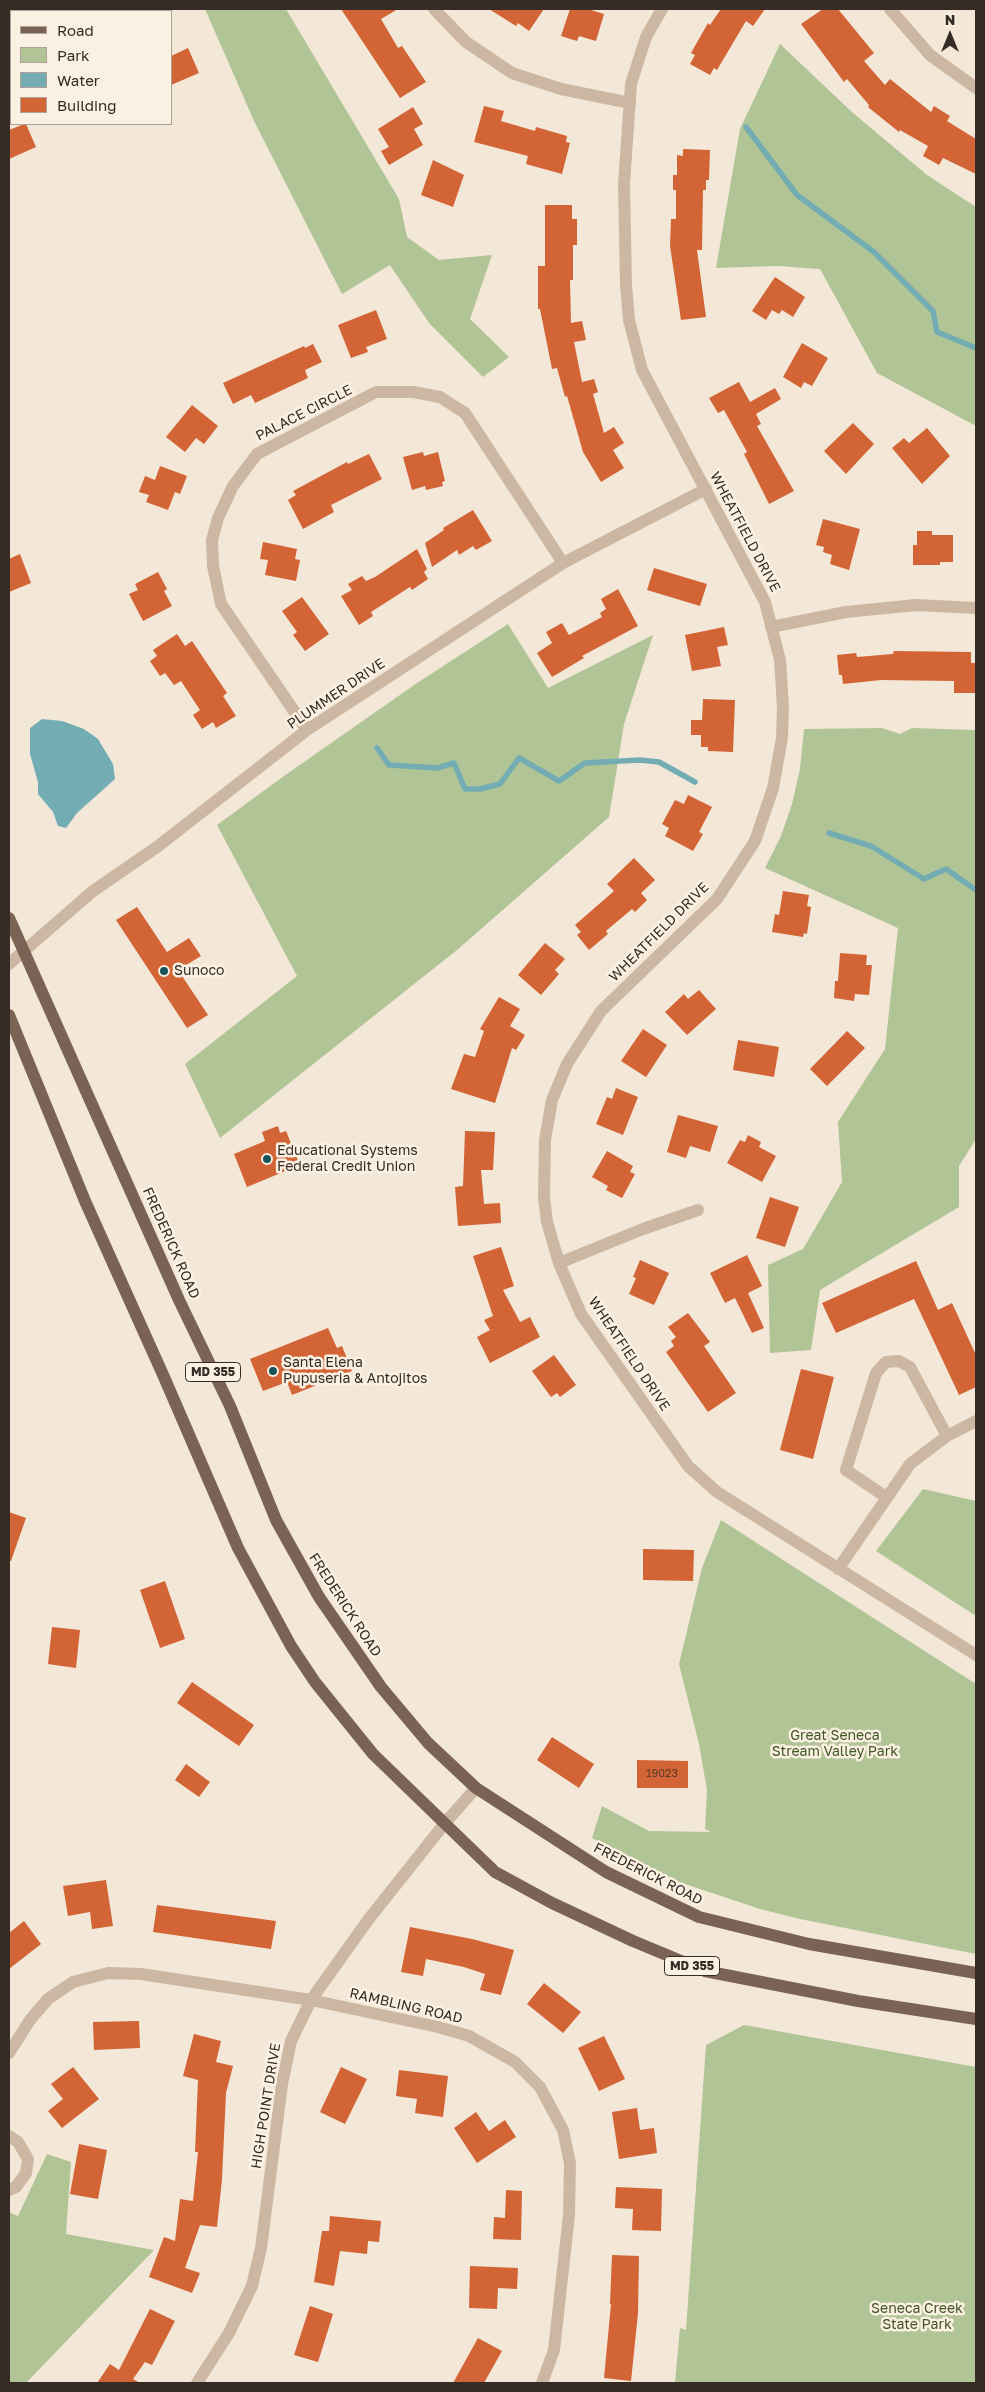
<!DOCTYPE html>
<style>
body{margin:0}
#map{position:relative;width:985px;height:2392px;overflow:hidden;background:#f3e7d7;font-family:"Golos Text",sans-serif}
canvas{display:block}
.frame{position:absolute;inset:0;border:10px solid #362b25;pointer-events:none}
.legend{position:absolute;left:10px;top:10px;width:162px;height:115px;box-sizing:border-box;background:#fbf1e3;border:1px solid #aca297;margin:0;padding:6px 9px;list-style:none;font-size:15px;color:#362b25}
.legend li{display:flex;align-items:center;gap:10px;height:25px}
.legend b{width:25px;border:1px solid #aca297}
.north{position:absolute;left:925px;top:10px;width:50px;height:50px;-webkit-text-stroke:4px #fbf1e3;paint-order:stroke;rotate:0deg;font-size:14px;font-weight:700;line-height:20px;text-align:center;color:#362b25}
.north::after{content:'';display:block;margin:auto;width:18px;height:22px;background:#362b25;clip-path:polygon(50% 0,100% 100%,50% 72%,0 100%)}
</style>
<div id="map">
<canvas width="985" height="2392"></canvas>
<div class="frame"></div>
<ul class="legend">
<li><b style="height:6px;background:#7a6354"></b>Road</li>
<li><b style="height:14px;background:#b1c495"></b>Park</li>
<li><b style="height:14px;background:#73adb3"></b>Water</li>
<li><b style="height:14px;background:#d26436"></b>Building</li>
</ul>
<div class="north">N</div>
</div>
<script>
const ctx = document.querySelector('canvas').getContext('2d');
ctx.lineJoin = 'round';
function fill(path, color) { ctx.fillStyle = color; ctx.fill(path, 'evenodd'); }
const toPath = rows => new Path2D(rows.map(r => 'M' + r).join(''));
function strokePath(path, color, width, dash) { ctx.strokeStyle = color; ctx.lineWidth = width; ctx.lineCap = dash ? 'butt' : 'round'; ctx.setLineDash(dash || []); ctx.stroke(path); }
function label(font, color, halo, rows, align = 'center') {
  ctx.font = font + ' "Golos Text",sans-serif'; ctx.lineWidth = 5; ctx.setLineDash([]); ctx.textBaseline = 'middle'; ctx.strokeStyle = halo; ctx.fillStyle = color; for (const [text, x, y, turn = 0] of rows) {
    ctx.save(); ctx.translate(x, y); ctx.rotate((+turn || 0) * Math.PI / 180); ctx.textAlign = isNaN(turn) ? turn : align; if (halo) ctx.strokeText(text, 0, 0); ctx.fillText(text, 0, 0); ctx.restore();
  }
}
const green = toPath([
 [205,9,286,9,399,199,407,237,439,260,492,255,470,319,509,357,483,377,429,323,390,265,342,294,254,121],
 [780,44,853,113,927,175,976,207,976,426,877,373,820,269,778,266,716,268,740,129],
 [508,624,548,688,653,635,624,724,609,817,457,950,220,1138,185,1064,297,976,217,825,284,776,417,683],
 [882,728,900,734,912,728,976,730,976,1139,959,1166,959,1207,820,1290,811,1350,770,1353,768,1265,803,1249,842,1182,838,1122,885,1049,898,928,765,868,781,836,792,804,800,769,804,729],
 [923,1489,976,1501,976,1616,876,1551],
 [721,1520,976,1684,976,1954,800,1919,760,1909,676,1881,619,1854,592,1838,602,1806,649,1831,711,1832,705,1829,707,1790,699,1744,679,1664,702,1568],
 [744,2025,976,2067,976,2383,675,2383,680,2328,686,2330,706,2045],
 [47,2154,71,2162,66,2234,154,2250,26,2383,9,2383,9,2212,18,2216]
]);
const water = toPath([
 [42,719,62,721,84,729,98,739,113,764,115,779,77,813,66,828,58,826,53,812,38,794,38,782,30,754,30,728]
]);
const stream = toPath([
 [746,127,797,195,874,252,933,311,937,332,976,348],
 [377,748,389,765,437,768,454,763,465,789,480,789,500,784,519,758,559,781,585,763,640,760,659,762,695,782],
 [829,833,871,846,924,879,946,869,976,890]
]);
const building = toPath([
 [341,9,398,9,381,19,398,48,402,46,426,82,400,98],
 [489,9,544,9,529,31,518,23,516,26],
 [570,9,588,9,604,14,596,41,579,36,577,41,561,36],
 [721,9,765,9,753,26,746,21,717,70,714,68,710,75,690,64,695,55,691,53,708,23,710,25],
 [823,9,838,9,874,53,864,61,885,85,890,79,931,112,934,106,950,116,947,121,976,139,976,174,943,158,939,165,923,156,928,146,900,130,899,132,868,107,869,105,847,79,844,82,801,24],
 [188,48,199,73,171,85,171,56],
 [484,106,504,111,501,121,535,131,536,127,567,136,566,142,570,143,562,174,526,164,528,156,474,142],
 [413,107,423,124,414,129,423,145,389,165,381,151,389,147,378,129],
 [24,124,26,124,36,147,9,159,9,130],
 [683,149,710,150,709,180,706,180,706,190,703,190,702,250,697,250,706,317,681,320,670,246,671,219,676,219,676,190,673,190,673,175,677,175,677,155,683,156],
 [433,160,464,175,453,207,421,195],
 [545,205,572,205,572,219,577,219,577,245,573,245,573,280,570,280,571,323,582,321,586,340,574,342,582,382,594,379,598,392,593,394,604,433,614,427,624,443,613,450,624,468,601,482,583,452,567,396,565,397,557,368,552,369,540,309,538,309,538,266,545,266],
 [775,277,805,297,793,317,782,310,779,314,772,310,766,320,752,311],
 [376,310,387,339,366,347,368,352,351,358,338,325],
 [802,343,828,358,812,386,804,382,801,388,783,377],
 [313,344,322,362,305,370,308,378,255,403,251,395,233,404,223,383,304,346,305,348],
 [739,382,750,402,775,388,781,399,756,414,761,424,757,426,794,491,769,504,744,454,747,452,724,410,718,413,709,398],
 [192,405,218,426,204,444,196,438,185,452,166,437],
 [853,423,874,444,846,474,824,451],
 [927,428,950,456,922,484,892,448,904,438,909,443],
 [423,452,424,456,438,452,445,481,442,482,443,486,426,490,425,486,412,490,403,457],
 [369,454,382,479,331,505,334,512,303,529,288,500,296,495,293,491,347,462,348,464],
 [160,466,187,476,180,494,175,492,168,510,146,502,149,495,139,492,145,476,155,480],
 [473,510,492,541,476,550,473,546,459,555,457,550,432,567,425,543,444,530,443,528],
 [823,519,860,529,849,570,830,564,832,555,823,552,824,547,816,545],
 [917,531,932,531,932,535,953,535,953,562,940,562,940,565,913,565,913,545,917,545],
 [263,542,297,549,295,559,300,560,296,581,265,575,268,560,260,559],
 [417,549,427,569,424,572,428,579,412,590,410,587,371,612,373,616,359,625,341,596,352,590,348,584,362,576,366,581,375,577],
 [20,554,31,583,9,592,9,559],
 [654,568,707,584,700,606,647,590],
 [158,572,167,589,164,591,172,606,143,621,129,594,138,590,135,584],
 [618,589,638,626,582,656,584,658,552,677,537,653,552,643,546,632,562,623,569,635,602,617,600,613,606,609,601,599],
 [302,597,329,634,305,651,293,635,297,632,282,611],
 [724,627,728,645,717,647,721,666,692,671,685,635],
 [177,634,185,646,192,641,227,693,223,696,236,716,216,728,213,722,202,729,193,715,200,710,181,681,174,685,165,673,160,676,150,661,157,656,153,650],
 [894,651,971,652,971,663,976,663,976,693,954,693,954,681,881,680,843,684,842,675,839,675,837,655,856,653,857,657,893,654],
 [703,699,735,700,733,752,708,751,708,747,701,747,701,735,691,735,691,720,702,720],
 [688,795,712,807,699,832,703,834,693,851,665,836,669,828,662,824,675,800,684,804],
 [634,858,655,880,641,893,647,900,635,912,632,909,606,931,608,934,589,950,577,935,581,932,575,925,614,891,607,884],
 [783,891,809,895,807,906,811,907,807,934,804,933,803,937,772,932,775,914,779,915],
 [137,907,167,952,189,938,201,956,178,970,208,1015,187,1028,116,920],
 [545,943,565,959,555,970,559,974,541,995,518,975],
 [840,953,867,955,866,965,872,965,869,995,855,994,854,1001,834,998,835,981,838,981],
 [699,990,716,1009,687,1035,665,1012,684,994,688,999],
 [499,997,520,1009,510,1026,525,1035,516,1050,512,1048,495,1103,451,1089,464,1054,475,1057,484,1031,480,1029],
 [643,1029,667,1045,646,1077,621,1061],
 [847,1031,865,1048,827,1086,810,1069],
 [738,1040,779,1047,774,1077,733,1070],
 [616,1088,638,1097,623,1135,596,1124,607,1097,612,1099],
 [678,1115,718,1126,710,1152,690,1146,686,1158,667,1152],
 [278,1126,280,1133,286,1131,300,1165,247,1187,234,1154,265,1141,262,1132],
 [465,1131,495,1132,493,1170,481,1170,484,1204,500,1203,501,1223,458,1226,455,1187,463,1186],
 [748,1135,761,1142,759,1147,776,1156,762,1182,727,1163,740,1140,745,1142],
 [607,1151,633,1166,630,1172,635,1174,622,1198,606,1190,608,1186,592,1177],
 [770,1197,799,1207,785,1247,756,1238],
 [501,1247,514,1286,503,1290,520,1322,530,1317,540,1337,490,1363,477,1337,490,1330,484,1320,493,1316,473,1256],
 [747,1255,762,1286,748,1293,764,1328,752,1333,735,1298,725,1303,710,1273],
 [640,1260,669,1273,654,1305,629,1294,636,1278,633,1277],
 [916,1261,938,1310,952,1303,976,1355,976,1387,959,1395,914,1299,836,1333,822,1303],
 [688,1313,710,1342,704,1346,736,1393,708,1412,666,1352,674,1346,671,1341,676,1337,668,1327],
 [328,1328,337,1348,342,1346,352,1371,292,1395,287,1382,263,1391,250,1359],
 [554,1355,576,1385,560,1397,557,1393,551,1397,532,1371],
 [801,1369,834,1377,813,1459,780,1450],
 [9,1512,26,1518,11,1561,9,1561],
 [643,1549,694,1550,693,1581,643,1580],
 [165,1581,185,1639,160,1648,140,1590],
 [52,1627,80,1630,76,1668,48,1664],
 [192,1682,254,1725,239,1746,177,1703],
 [552,1737,594,1764,579,1788,537,1760],
 [637,1760,688,1761,688,1788,637,1788],
 [186,1764,210,1782,199,1797,175,1780],
 [106,1880,113,1926,92,1929,90,1912,68,1916,63,1886],
 [157,1905,276,1921,271,1949,153,1932],
 [24,1921,41,1944,9,1969,9,1933],
 [410,1927,472,1939,514,1950,501,1995,480,1990,485,1974,464,1967,426,1959,423,1976,401,1972],
 [544,1983,581,2012,563,2033,527,2004],
 [139,2021,140,2048,94,2050,93,2022],
 [194,2034,221,2041,216,2062,233,2066,226,2093,222,2179,217,2227,200,2225,185,2268,200,2273,192,2293,149,2277,164,2237,175,2241,180,2199,193,2201,198,2152,195,2152,198,2080,183,2076],
 [604,2036,625,2079,599,2091,578,2048],
 [73,2067,99,2099,62,2128,48,2111,63,2099,51,2084],
 [341,2067,367,2079,345,2124,320,2112],
 [399,2070,448,2076,443,2117,415,2113,417,2099,396,2096],
 [637,2108,640,2130,654,2128,657,2153,619,2159,612,2112],
 [476,2112,489,2131,505,2120,516,2137,477,2163,454,2128],
 [79,2144,107,2150,98,2199,70,2194],
 [616,2187,662,2189,661,2231,632,2230,633,2209,615,2208],
 [506,2190,522,2191,521,2240,493,2239,494,2217,505,2218],
 [330,2216,381,2221,379,2242,368,2241,367,2254,340,2251,334,2286,314,2282,322,2231,329,2231],
 [612,2255,639,2256,638,2313,631,2381,604,2378,611,2304,610,2304],
 [470,2266,518,2268,517,2289,498,2288,497,2309,469,2308],
 [310,2306,333,2314,318,2362,294,2355],
 [150,2309,175,2321,152,2365,145,2362,133,2379,140,2383,97,2383,110,2364,119,2370],
 [478,2338,502,2351,484,2383,453,2383]
]);
const street = toPath([
 [434,9,466,42,512,73,561,89,630,103],
 [662,9,646,37,631,84,624,184,626,285,629,320,642,370,765,602,780,660,783,707,782,738,773,788,755,841,717,899,601,1011,567,1064,552,1100,545,1140,544,1197,547,1222,559,1263,581,1314,688,1466,717,1492,976,1655],
 [890,9,930,55,976,88],
 [117,11,122,9],
 [9,61,11,60],
 [771,627,846,612,916,605,976,608],
 [307,730,221,604,213,566,212,540,218,518,233,486,257,454,376,392,413,392,440,397,465,413,563,563],
 [9,964,93,891,157,847,307,730,563,563,706,489],
 [559,1263,643,1229,698,1210],
 [886,1497,846,1470,876,1373,886,1362,899,1361,910,1367,947,1436],
 [838,1569,910,1464,947,1436,976,1421],
 [9,2053,30,2020,48,1999,73,1982,108,1973,141,1974,311,2000,438,2027,469,2036,515,2062,540,2087,563,2130,570,2163,569,2215,554,2350,542,2383],
 [9,2136,18,2142,28,2159,26,2173,16,2187,9,2190],
 [197,2383,229,2333,252,2286,261,2248,282,2084,291,2041,311,2000,368,1920,445,1823,476,1788]
]);
const primary = toPath([
 [9,918,179,1300,230,1406,276,1520,319,1597,381,1687,428,1743,476,1788,606,1872,699,1917,809,1944,976,1973],
 [9,1015,85,1201,164,1377,238,1548,291,1646,315,1682,373,1754,495,1872,552,1903,633,1941,705,1971,858,2001,976,2019]
]);
const markers = [
 [164,971,5,"#17535b"],
 [267,1159,5,"#17535b"],
 [273,1371,5,"#17535b"]
];
const numberNames = [
 ["19023",662,1774]
];
const shields = [
 [213,1372,55],
 [692,1966,55]
];
const shieldNames = [
 ["MD 355",213,1372],
 ["MD 355",692,1966]
];
const streetNames = [
 ["PALACE CIRCLE",304,413,-27],
 ["WHEATFIELD DRIVE",745,532,62],
 ["PLUMMER DRIVE",336,694,-34],
 ["WHEATFIELD DRIVE",659,932,-45],
 ["FREDERICK ROAD",171,1243,66],
 ["WHEATFIELD DRIVE",629,1354,56],
 ["FREDERICK ROAD",345,1605,57],
 ["FREDERICK ROAD",648,1874,27],
 ["RAMBLING ROAD",406,2006,13],
 ["HIGH POINT DRIVE",266,2106,-81]
];
const poiNames = [
 ["Sunoco",174,971],
 ["Educational Systems",277,1151],
 ["Federal Credit Union",277,1167],
 ["Santa Elena",283,1363],
 ["Pupuseria & Antojitos",283,1379]
];
const parkNames = [
 ["Great Seneca",835,1736],
 ["Stream Valley Park",835,1752],
 ["Seneca Creek",917,2309],
 ["State Park",917,2325]
];
fill(green, '#b1c495');
fill(water, '#73adb3');
strokePath(stream, '#73adb3', 5.5);
fill(building, '#d26436');
strokePath(street, '#ccb8a2', 12);
strokePath(primary, '#7a6354', 12);
for (const [x, y, r, color] of markers) { const dot = new Path2D(); dot.arc(x, y, r, 0, 2 * Math.PI); ctx.fillStyle = color; ctx.fill(dot); strokePath(dot, '#fbf1e3', 2); }
label('11px', '#5d3929', null, numberNames);
for (const [x, y, w] of shields) { const box = new Path2D(); box.roundRect(x - w / 2, y - 9.5, w, 19, 4); ctx.fillStyle = '#fbf1e3'; ctx.fill(box); strokePath(box, '#362b25', 1); }
label('bold 12px', '#362b25', null, shieldNames);
label('14px', '#362b25', '#fbf1e3', streetNames);
label('14px', '#362b25', '#fbf1e3', poiNames, 'left');
label('14px', '#425726', '#fbf1e3', parkNames);
</script>
